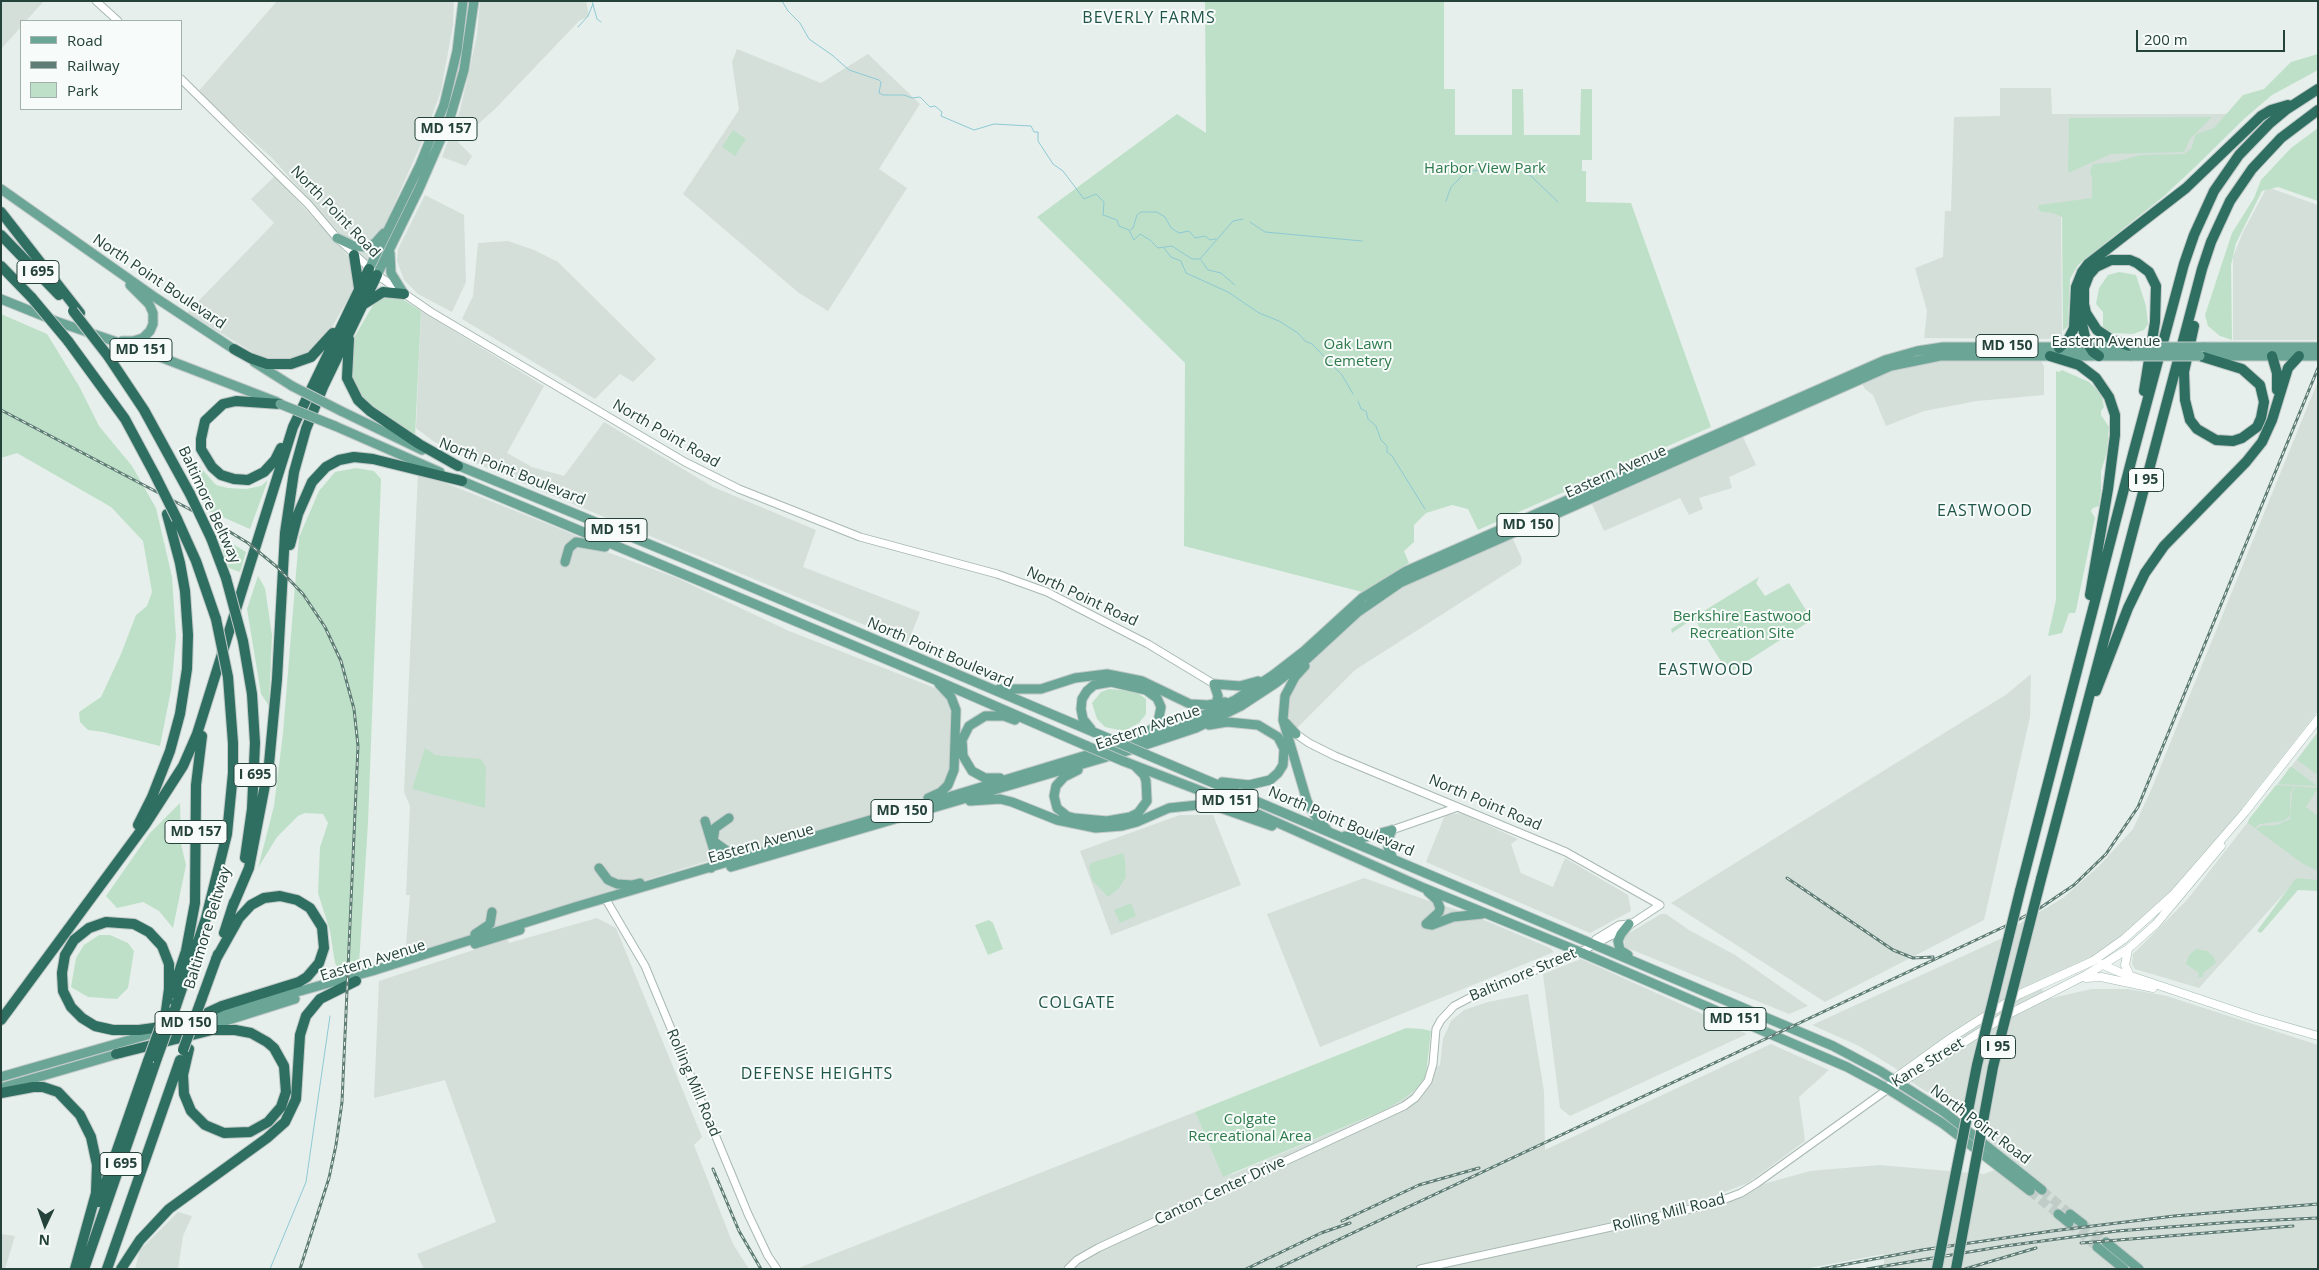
<!DOCTYPE html>
<style>
body{margin:0}
#map{position:relative;width:2319px;height:1270px;overflow:hidden;background:#e6efeb;font-family:"Open Sans",sans-serif}
canvas{display:block}
.frame{position:absolute;inset:0;border:2px solid #24423a;pointer-events:none}
.legend{position:absolute;left:20px;top:20px;width:162px;height:90px;box-sizing:border-box;background:#f7fbf9;border:1px solid #a3b1ad;margin:0;padding:6px 9px;list-style:none;font-size:15px;color:#24423a}
.legend li{display:flex;align-items:center;gap:10px;height:25px}
.legend b{width:25px;border:1px solid #a3b1ad}
.north{position:absolute;left:20px;top:1200px;width:50px;height:50px;-webkit-text-stroke:4px #f7fbf9;paint-order:stroke;rotate:183deg;font-size:14px;font-weight:700;line-height:20px;text-align:center;color:#24423a}
.north::after{content:'';display:block;margin:auto;width:18px;height:22px;background:#24423a;clip-path:polygon(50% 0,100% 100%,50% 72%,0 100%)}
.scale{position:absolute;left:2136px;top:30px;width:149px;height:22px;box-sizing:border-box;border:2px solid #24423a;border-top:0;padding-left:6px;font-size:15px;line-height:18px;white-space:nowrap;color:#24423a;-webkit-text-stroke:4px #f7fbf9;paint-order:stroke}
</style>
<div id="map">
<canvas width="2319" height="1270"></canvas>
<div class="frame"></div>
<ul class="legend">
<li><b style="height:6px;background:#6aa596"></b>Road</li>
<li><b style="height:6px;background:#5f7d75"></b>Railway</li>
<li><b style="height:14px;background:#bfe0c8"></b>Park</li>
</ul>
<div class="north">N</div>
<div class="scale">200 m</div>
</div>
<script>
const ctx = document.querySelector('canvas').getContext('2d');
ctx.lineJoin = 'round';
function fill(path, color) { ctx.fillStyle = color; ctx.fill(path, 'evenodd'); }
const toPath = rows => new Path2D(rows.map(r => 'M' + r).join(''));
function strokePath(path, color, width, dash) { ctx.strokeStyle = color; ctx.lineWidth = width; ctx.lineCap = dash ? 'butt' : 'round'; ctx.setLineDash(dash || []); ctx.stroke(path); }
function label(font, color, halo, rows, align = 'center') {
  ctx.font = font + ' "Open Sans",sans-serif'; ctx.lineWidth = 4; ctx.setLineDash([]); ctx.textBaseline = 'middle'; ctx.strokeStyle = halo; ctx.fillStyle = color; for (const [text, x, y, turn = 0] of rows) {
    ctx.save(); ctx.translate(x, y); ctx.rotate((+turn || 0) * Math.PI / 180); ctx.textAlign = isNaN(turn) ? turn : align; if (halo) ctx.strokeText(text, 0, 0); ctx.fillText(text, 0, 0); ctx.restore();
  }
}
const built = toPath([
 [1,1,44,1,26,21,21,21,21,27,1,49],
 [277,1,454,1,453,25,441,91,425,135,369,261,344,238,272,158,198,92],
 [480,1,586,1,589,16,579,21,495,109,458,142,472,156,466,166,442,157,460,110,469,72,477,35],
 [737,49,821,83,868,54,920,104,879,169,907,188,828,311,799,293,683,194,739,110,732,62],
 [2000,88,2051,88,2052,114,2228,114,2188,170,2095,199,2061,216,2062,337,2056,339,1924,338,1927,311,1915,268,1943,257,1945,211,1951,211,1954,117,2000,116],
 [275,176,349,257,357,272,352,292,324,341,303,355,284,360,261,357,187,313,274,223,251,199],
 [2267,187,2318,205,2318,340,2233,340,2233,257,2243,232],
 [425,195,464,215,466,282,452,312,418,294,404,280,397,261,398,249],
 [508,241,534,250,558,262,656,359,633,382,620,374,595,399,462,319,473,296,478,243],
 [421,311,544,386,507,453,532,467,564,476,604,422,713,487,816,530,803,567,920,612,908,643,515,480,469,460,433,441,416,428],
 [1948,358,2041,361,2044,366,2044,395,1977,401,1924,411,1886,426,1873,395,1865,389,1861,382,1891,370],
 [2318,381,2318,711,2209,850,2175,889,2124,937,2081,964,2039,983,2047,999,2092,989,2128,989,2167,996,2318,1045,2318,1269,1884,1269,1884,1254,1804,1269,796,1269,1195,1112,1223,1176,1233,1174,1385,1110,1405,1098,1421,1085,1426,1074,1440,1065,1443,1039,1451,1021,1464,1010,1488,1002,1528,994,1544,1091,1545,1150,1771,1044,1829,1070,1799,1097,1805,1141,1748,1183,1693,1204,1482,1251,1441,1266,1701,1210,1715,1206,1756,1186,1810,1171,1879,1165,1984,1174,2015,1162,1946,1104,1913,1083,1895,1068,1859,1046,1812,1025,2009,935,2007,931,2063,898,2099,866,2133,829,2151,790],
 [1743,437,1756,465,1729,477,1732,488,1699,498,1703,509,1689,515,1680,498,1604,531,1592,504],
 [418,472,558,528,581,538,588,545,677,578,789,631,940,690,951,701,954,719,951,775,944,788,933,795,853,823,714,859,510,922,405,957,410,895,406,895,410,806,404,792],
 [1512,537,1522,559,1521,564,1355,670,1295,730,1287,713,1288,698,1293,687,1312,661,1352,622,1398,587],
 [2031,674,2030,717,1984,920,1825,1002,1671,903,2007,694],
 [2318,732,2318,885,2289,888,2199,988,2135,969,2132,964,2133,954,2187,900],
 [1461,813,1518,839,1511,844,1521,873,1553,887,1565,858,1628,895,1631,911,1590,933,1426,862,1445,815],
 [1180,815,1213,815,1241,885,1111,935,1080,851],
 [1364,878,1429,901,1470,914,1550,948,1554,952,1320,1047,1267,914],
 [1661,914,1666,914,1689,930,1735,955,1808,1006,1789,1014,1625,947,1624,936],
 [597,918,616,928,702,1137,694,1145,733,1244,749,1269,424,1269,417,1254,496,1222,445,1080,374,1098,379,981,507,939,509,943],
 [1581,959,1747,1034,1570,1116,1560,1108,1543,974],
 [178,1212,192,1216,183,1236,178,1269,135,1269,140,1250],
 [1,1234,15,1236,5,1269,1,1269]
]);
const green = toPath([
 [1205,1,1444,1,1444,89,1455,89,1455,135,1512,135,1512,89,1523,89,1524,135,1580,135,1581,89,1592,89,1592,160,1582,160,1582,171,1586,171,1586,202,1631,203,1711,427,1478,530,1468,509,1452,505,1426,513,1414,525,1414,542,1404,551,1409,563,1362,592,1184,546,1185,363,1037,217,1177,114,1206,133],
 [2318,54,2318,70,2272,95,2245,118,2194,168,2164,196,2078,265,2070,279,2068,326,2063,331,2062,217,2053,213,2041,212,2038,208,2039,205,2092,198,2092,178,2090,171,2093,164,2116,162,2140,155,2184,154,2191,149,2196,134,2214,128,2243,95,2264,89,2291,62],
 [2212,117,2190,139,2184,152,2111,154,2068,173,2069,118],
 [2318,128,2318,201,2278,187,2262,191,2236,243,2231,265,2232,340,2220,336,2208,326,2205,315,2232,233,2254,198,2261,180,2291,148],
 [733,130,746,139,735,156,722,147],
 [2119,272,2136,275,2146,306,2148,324,2144,330,2133,334,2113,333,2106,330,2103,327,2103,312,2096,304,2099,288,2108,275],
 [379,295,396,295,421,311,415,437,364,403,350,382,348,354,355,336],
 [1,314,47,334,79,386,99,426,132,466,156,508,172,577,176,637,171,690,160,746,103,732,88,730,80,722,79,712,101,697,121,654,136,615,147,606,152,592,143,541,111,507,17,453,1,458],
 [2062,370,2089,382,2101,393,2104,407,2101,411,2101,415,2109,427,2107,452,2101,471,2101,491,2099,506,2093,508,2091,511,2095,518,2076,610,2075,613,2069,613,2062,633,2048,636,2056,600,2056,371,2059,372],
 [180,450,195,461,216,485,228,488,246,489,261,486,268,480,250,529,209,511,189,475],
 [356,468,374,471,381,479,368,823,359,964,339,970,335,963,330,931,318,893,320,847,328,823,323,814,305,813,298,816,277,837,258,868,274,806,283,733,299,537,319,491,335,472],
 [217,534,246,552,240,572,229,568],
 [258,576,265,588,272,635,269,706,261,694,247,609],
 [1759,577,1756,583,1765,596,1789,583,1811,618,1810,621,1730,672,1727,671,1694,618,1672,633,1671,629,1687,619,1699,614],
 [1109,689,1135,691,1146,699,1146,714,1139,723,1126,730,1119,730,1105,727,1097,719,1092,703,1101,692],
 [2318,732,2318,775,2297,760],
 [425,748,435,755,481,759,486,768,485,808,412,789],
 [2290,767,2292,767,2317,786,2278,784],
 [2276,785,2294,786,2290,795,2290,816,2283,821,2260,824,2255,828,2248,823,2249,819],
 [2295,786,2318,788,2306,807,2318,816,2318,871,2303,864,2256,829,2261,826,2277,825,2290,819,2292,794],
 [180,803,181,844,186,865,173,928,159,911,143,902,117,908,106,896,150,833],
 [1123,853,1125,860,1126,877,1118,889,1108,897,1092,880,1089,868,1091,863],
 [2296,878,2318,880,2318,891,2298,890,2261,933,2257,931],
 [1131,903,1136,916,1120,923,1114,910],
 [989,920,993,923,1003,949,988,955,975,925],
 [99,935,110,935,128,943,134,951,128,988,117,999,88,997,71,987,76,958,84,945],
 [2196,949,2207,951,2214,957,2216,963,2203,973,2203,977,2198,977,2199,973,2186,964,2189,955],
 [1406,1028,1423,1029,1431,1031,1426,1074,1421,1085,1405,1098,1385,1110,1223,1177,1195,1112]
]);
const stream = toPath([
 [592,1,597,19,601,22],
 [782,1,788,11,800,23,809,39,832,55,849,70,879,80,881,82,879,93,883,95,904,95,912,98,920,97,930,107,935,106,942,112,941,116,974,130,994,124,1031,126,1034,132,1038,132,1038,141,1053,164,1063,171,1084,199,1096,194,1104,202,1103,215,1117,220,1119,226,1129,230,1134,240,1140,234,1150,240,1158,248,1172,246,1192,259,1200,259,1233,221,1243,219],
 [578,27,588,16,593,4],
 [1446,201,1451,187,1466,172,1515,164,1531,176,1558,202],
 [1250,222,1265,232,1362,241],
 [1130,230,1133,228,1137,215,1141,212,1157,212,1165,217,1171,228,1179,233,1189,231,1195,238,1205,236,1210,240,1216,239],
 [1164,248,1171,257,1181,261,1186,273,1228,292,1259,313,1279,321,1298,333,1305,341,1312,344,1342,375,1353,394],
 [1201,260,1208,270,1221,273,1235,285],
 [1358,401,1361,409,1366,411,1368,419,1376,426,1381,440,1387,446,1387,452,1392,456,1425,509],
 [270,1269,306,1182,330,1016]
]);
const primaryTunnel = toPath([
 [2042,1190,2070,1214],
 [2030,1191,2058,1214],
 [2069,1223,2097,1247],
 [2083,1224,2106,1242]
]);
const tertiary = toPath([
 [96,1,118,21],
 [181,79,308,204,337,238,377,275,431,312,685,462,739,489,860,537,997,574,1047,592,1148,644,1214,684],
 [1392,830,1458,807],
 [605,898,645,966,748,1214,768,1256,777,1269],
 [1596,939,1619,925,1629,924],
 [1068,1269,1077,1260,1098,1248,1404,1106,1415,1098,1428,1081,1433,1064,1436,1029,1441,1020,1454,1006,1475,995,1580,952,1622,930,1660,905,1566,852,1335,756,1309,743,1296,734],
 [1420,1269,1675,1213,1720,1201,1741,1193,1757,1183,1888,1089]
]);
const secondary = toPath([
 [2128,950,2125,965,2130,976],
 [2101,964,2119,972,2256,1018,2318,1036],
 [2086,978,2101,977,2153,988],
 [1896,1086,2005,1016,2086,975,2128,949,2156,924,2221,846],
 [1888,1089,1894,1079,1951,1038,2020,994,2093,961,2124,939,2174,894,2208,855,2245,812,2318,719]
]);
const primary = toPath([
 [1,189,153,296,238,352],
 [337,238,354,246,367,247,375,243,384,233],
 [390,253,391,273,404,294],
 [369,269,420,165,444,105,457,51,463,1],
 [377,275,419,189,450,118,464,70,474,1],
 [1,299,58,322,155,355,277,402],
 [122,341,133,341,143,338,150,331,153,324,153,313,149,304,130,285],
 [2203,347,2318,347],
 [2206,356,2318,356],
 [254,362,292,386],
 [341,411,422,450],
 [335,426,440,472],
 [452,463,685,559,1110,739],
 [457,479,933,679,1087,746],
 [565,562,569,548,576,542,605,547],
 [1305,666,1295,677,1285,696,1283,720,1307,801,1314,814,1328,831],
 [1214,684,1240,686,1258,681],
 [1214,684,1218,696,1215,708],
 [999,689,1041,689,1075,678,1107,674,1142,681,1190,704,1208,705,1225,702],
 [1285,722,1296,734],
 [1209,725,1227,722,1258,725,1278,737,1284,749,1283,765,1278,773,1270,780,1249,785,1222,782],
 [1091,729,1083,719,1081,709,1082,699,1087,691,1094,685,1111,682,1146,690,1157,698,1161,707,1158,722,1152,729,1143,734],
 [1145,754,1833,1046,1880,1071,1944,1112,2042,1190],
 [1123,761,1240,806,1424,888,1580,952,1847,1067,1888,1089,1942,1123,2030,1191],
 [1078,770,1064,777,1056,786,1054,796,1057,808,1067,816,1074,818,1107,821,1130,817,1138,813,1147,801,1146,781,1144,775,1136,767],
 [1000,778,985,778,972,771,963,756,962,740,969,726,985,716,1004,716,1015,720],
 [928,798,941,792,948,785,954,770,956,710,951,697,939,684],
 [970,801,1000,799,1012,802,1057,820,1096,828,1122,826,1137,822,1169,808,1198,805,1215,806,1272,826],
 [729,818,715,828,713,841,727,851,746,852],
 [705,821,715,854,713,866,711,868],
 [1392,830,1388,839,1388,847,1393,859],
 [1345,836,1362,838,1392,830],
 [731,867,1127,751,1196,728,1241,706,1276,683,1307,659,1358,612,1400,583,1891,366,1940,356,2131,356],
 [599,868,608,880,617,884,632,885,640,883],
 [1426,924,1432,925,1453,917,1482,914],
 [1426,924,1439,912,1440,908,1437,900,1428,892],
 [475,934,490,924,492,912],
 [475,944,520,930],
 [1628,955,1620,950,1618,941,1621,934,1629,924],
 [207,1017,372,971,575,907,955,795,1153,735,1193,720,1235,700,1273,675,1304,651,1362,598,1406,571,1885,360,1917,351,1943,347,2127,347],
 [200,1029,295,999],
 [1,1077,161,1031],
 [1,1088,121,1053],
 [2058,1214,2069,1223],
 [2070,1214,2083,1224],
 [2106,1242,2139,1269],
 [2097,1247,2124,1269]
]);
const motorway = toPath([
 [1,212,80,313],
 [1,235,59,295],
 [354,255,359,288],
 [1,266,32,298],
 [364,304,383,292,404,294],
 [2079,311,2086,341,2093,352,2099,356],
 [2194,326,2184,372,2185,400,2190,420,2197,429,2216,440,2233,441,2242,438,2257,427,2261,418,2264,402,2260,385,2242,369,2200,356],
 [349,339,347,378,358,400,370,411,419,444,458,466],
 [68,341,125,419,155,475],
 [2133,347,2112,340,2097,330,2086,313,2084,304,2084,288,2089,275,2096,267,2111,260,2130,260,2137,263,2149,272,2156,286,2155,322,2144,391],
 [2059,348,2068,340,2074,328,2076,287,2082,272,2088,264,2186,188,2261,116,2271,110,2288,105],
 [234,349,250,358,267,364,291,364,311,357,333,333],
 [108,356,144,410,190,494],
 [2050,356,2079,365,2096,378,2109,397,2115,415,2115,435,2108,489,2090,595],
 [2272,356,2277,373,2277,390],
 [280,404,236,401,223,404,205,421,201,439,201,449,212,467,221,475,234,479,248,480,264,472,275,460,281,448],
 [177,519,196,561,216,619],
 [211,538,226,578],
 [290,545,298,514,312,482,326,467,339,460,354,457,373,459,462,481],
 [243,641,252,694,255,743,252,809,245,858],
 [2096,691,2128,608,2145,573,2164,546,2246,462,2262,442,2272,420,2288,368,2299,356],
 [138,825,152,797,170,751,180,714,187,669,188,635,185,591,180,563,167,514],
 [2041,879,2202,269,2211,242,2230,201,2252,169,2281,138,2318,110],
 [2020,891,2133,454,2184,264,2194,235,2214,191,2239,155,2269,124,2287,109,2318,89],
 [232,908,249,868,269,764,277,679,285,533,294,472,306,429,323,387,377,275],
 [224,933,234,902],
 [172,993,186,951,195,903,196,785,202,736],
 [202,998,218,954],
 [176,1006,206,918,227,834,233,773,233,743,228,677],
 [166,1011,169,989,169,964,162,946,149,932,134,924,106,922,89,928,74,940,65,955,62,973,63,991,71,1007,82,1018,95,1026,113,1030,139,1030,183,1024,222,1006,299,982,307,977,319,963,324,948,322,927,310,908,297,900,280,896,264,898,251,905,239,918,216,959],
 [1,1020,145,825,183,766,197,734,293,427,369,269],
 [116,1054,212,1030,235,1030,251,1033,267,1042,274,1048,284,1066,286,1092,281,1107,268,1122,250,1132,224,1133,205,1125,191,1111,184,1094,183,1075,189,1049],
 [1,1093,33,1087,43,1087,58,1092,80,1115,91,1137,97,1165,96,1193,75,1269],
 [99,1202,148,1061],
 [84,1269,157,1058],
 [107,1269,180,1060],
 [121,1269,140,1240,169,1209,267,1138,285,1122,296,1099,300,1035,306,1016,320,999,356,981]
]);
const rail = toPath([
 [1,410,212,521,248,543,277,567,303,594,325,627,341,661,354,709,358,746,342,1102,336,1145,329,1178,300,1269],
 [1787,878,1893,950,1913,958,1933,957],
 [713,1169,739,1231,761,1269],
 [1342,1221,1419,1185,1479,1168],
 [2081,1243,2293,1226],
 [1246,1269,1321,1233,1350,1223],
 [1276,1269,2012,923,2040,908,2074,885,2106,854,2138,807,2318,368],
 [1821,1269,1922,1250,2052,1231,2174,1216,2318,1204],
 [1867,1269,2005,1246,2117,1231,2234,1222,2318,1218],
 [1965,1269,2036,1248]
]);
const primaryBridge = toPath([
 [2133,347,2203,347],
 [2131,356,2200,356],
 [292,386,341,411],
 [280,404,335,426],
 [1110,739,1145,754],
 [1087,746,1123,761]
]);
const motorwayBridge = toPath([
 [32,298,68,341],
 [73,311,108,356],
 [155,475,177,519],
 [190,494,211,538],
 [226,578,243,641],
 [216,619,228,677],
 [183,1050,202,998],
 [157,1058,176,1006],
 [148,1061,166,1011],
 [1937,1269,1977,1065,2020,891],
 [1956,1269,1993,1067,2041,879]
]);
const shields = [
 [446,129,62],
 [38,272,42],
 [2007,346,62],
 [141,350,62],
 [2146,480,35],
 [1528,525,62],
 [616,530,62],
 [255,775,42],
 [1227,801,62],
 [902,811,62],
 [196,832,62],
 [1735,1019,62],
 [186,1023,62],
 [1998,1047,35],
 [121,1164,42]
];
const shieldNames = [
 ["MD 157",446,129],
 ["I 695",38,272],
 ["MD 150",2007,346],
 ["MD 151",141,350],
 ["I 95",2146,480],
 ["MD 150",1528,525],
 ["MD 151",616,530],
 ["I 695",255,775],
 ["MD 151",1227,801],
 ["MD 150",902,811],
 ["MD 157",196,832],
 ["MD 151",1735,1019],
 ["MD 150",186,1023],
 ["I 95",1998,1047],
 ["I 695",121,1164]
];
const parkNames = [
 ["Harbor View Park",1485,169],
 ["Oak Lawn",1358,345],
 ["Cemetery",1358,362],
 ["Berkshire Eastwood",1742,617],
 ["Recreation Site",1742,634],
 ["Colgate",1250,1120],
 ["Recreational Area",1250,1137]
];
const streetNames = [
 ["North Point Road",335,212,46],
 ["North Point Boulevard",159,282,34],
 ["Eastern Avenue",2106,342],
 ["North Point Road",666,434,30],
 ["North Point Boulevard",512,472,22],
 ["Eastern Avenue",1616,472,-24],
 ["Baltimore Beltway",209,505,65],
 ["North Point Road",1082,597,25],
 ["North Point Boulevard",940,653,23],
 ["Eastern Avenue",1148,728,-19],
 ["North Point Road",1485,803,23],
 ["North Point Boulevard",1341,822,23],
 ["Eastern Avenue",761,844,-16],
 ["Baltimore Beltway",208,928,-73],
 ["Eastern Avenue",373,961,-17],
 ["Baltimore Street",1523,975,-23],
 ["Kane Street",1928,1063,-31],
 ["Rolling Mill Road",693,1083,67],
 ["North Point Road",1980,1125,37],
 ["Canton Center Drive",1220,1191,-25],
 ["Rolling Mill Road",1669,1213,-14]
];
const neighbourhoodNames = [
 ["BEVERLY FARMS",1149,18],
 ["EASTWOOD",1985,511],
 ["EASTWOOD",1706,670],
 ["COLGATE",1077,1003],
 ["DEFENSE HEIGHTS",817,1074]
];
fill(built, '#d4dfda');
fill(green, '#bfe0c8');
strokePath(stream, '#8ec9d4', 1);
strokePath(primaryTunnel, '#bfccc8', 9, [9, 4.5]);
strokePath(tertiary, '#a8b8b2', 9);
strokePath(secondary, '#a4bbb3', 9);
strokePath(primary, '#c2cac8', 11);
strokePath(motorway, '#c2cac8', 12);
strokePath(tertiary, '#fff', 7);
strokePath(secondary, '#fff', 8);
strokePath(primary, '#6aa596', 9);
strokePath(motorway, '#2f6f62', 10);
strokePath(rail, '#5f7d75', 3);
strokePath(rail, '#f7fbf9', 1, [4]);
strokePath(primaryBridge, '#c2cac8', 11, []);
strokePath(motorwayBridge, '#c2cac8', 12, []);
strokePath(primaryBridge, '#6aa596', 9);
strokePath(motorwayBridge, '#2f6f62', 10);
for (const [x, y, w] of shields) { const box = new Path2D(); box.roundRect(x - w / 2, y - 11.5, w, 23, 4); ctx.fillStyle = '#f7fbf9'; ctx.fill(box); strokePath(box, '#24423a', 1); }
label('bold 14px', '#24423a', null, shieldNames);
label('15px', '#2d7a4b', '#f7fbf9', parkNames);
label('15px', '#24423a', '#f7fbf9', streetNames);
ctx.letterSpacing = '1px';
label('16px', '#1f5548', '#f7fbf9', neighbourhoodNames);
ctx.letterSpacing = '0px';
</script>
